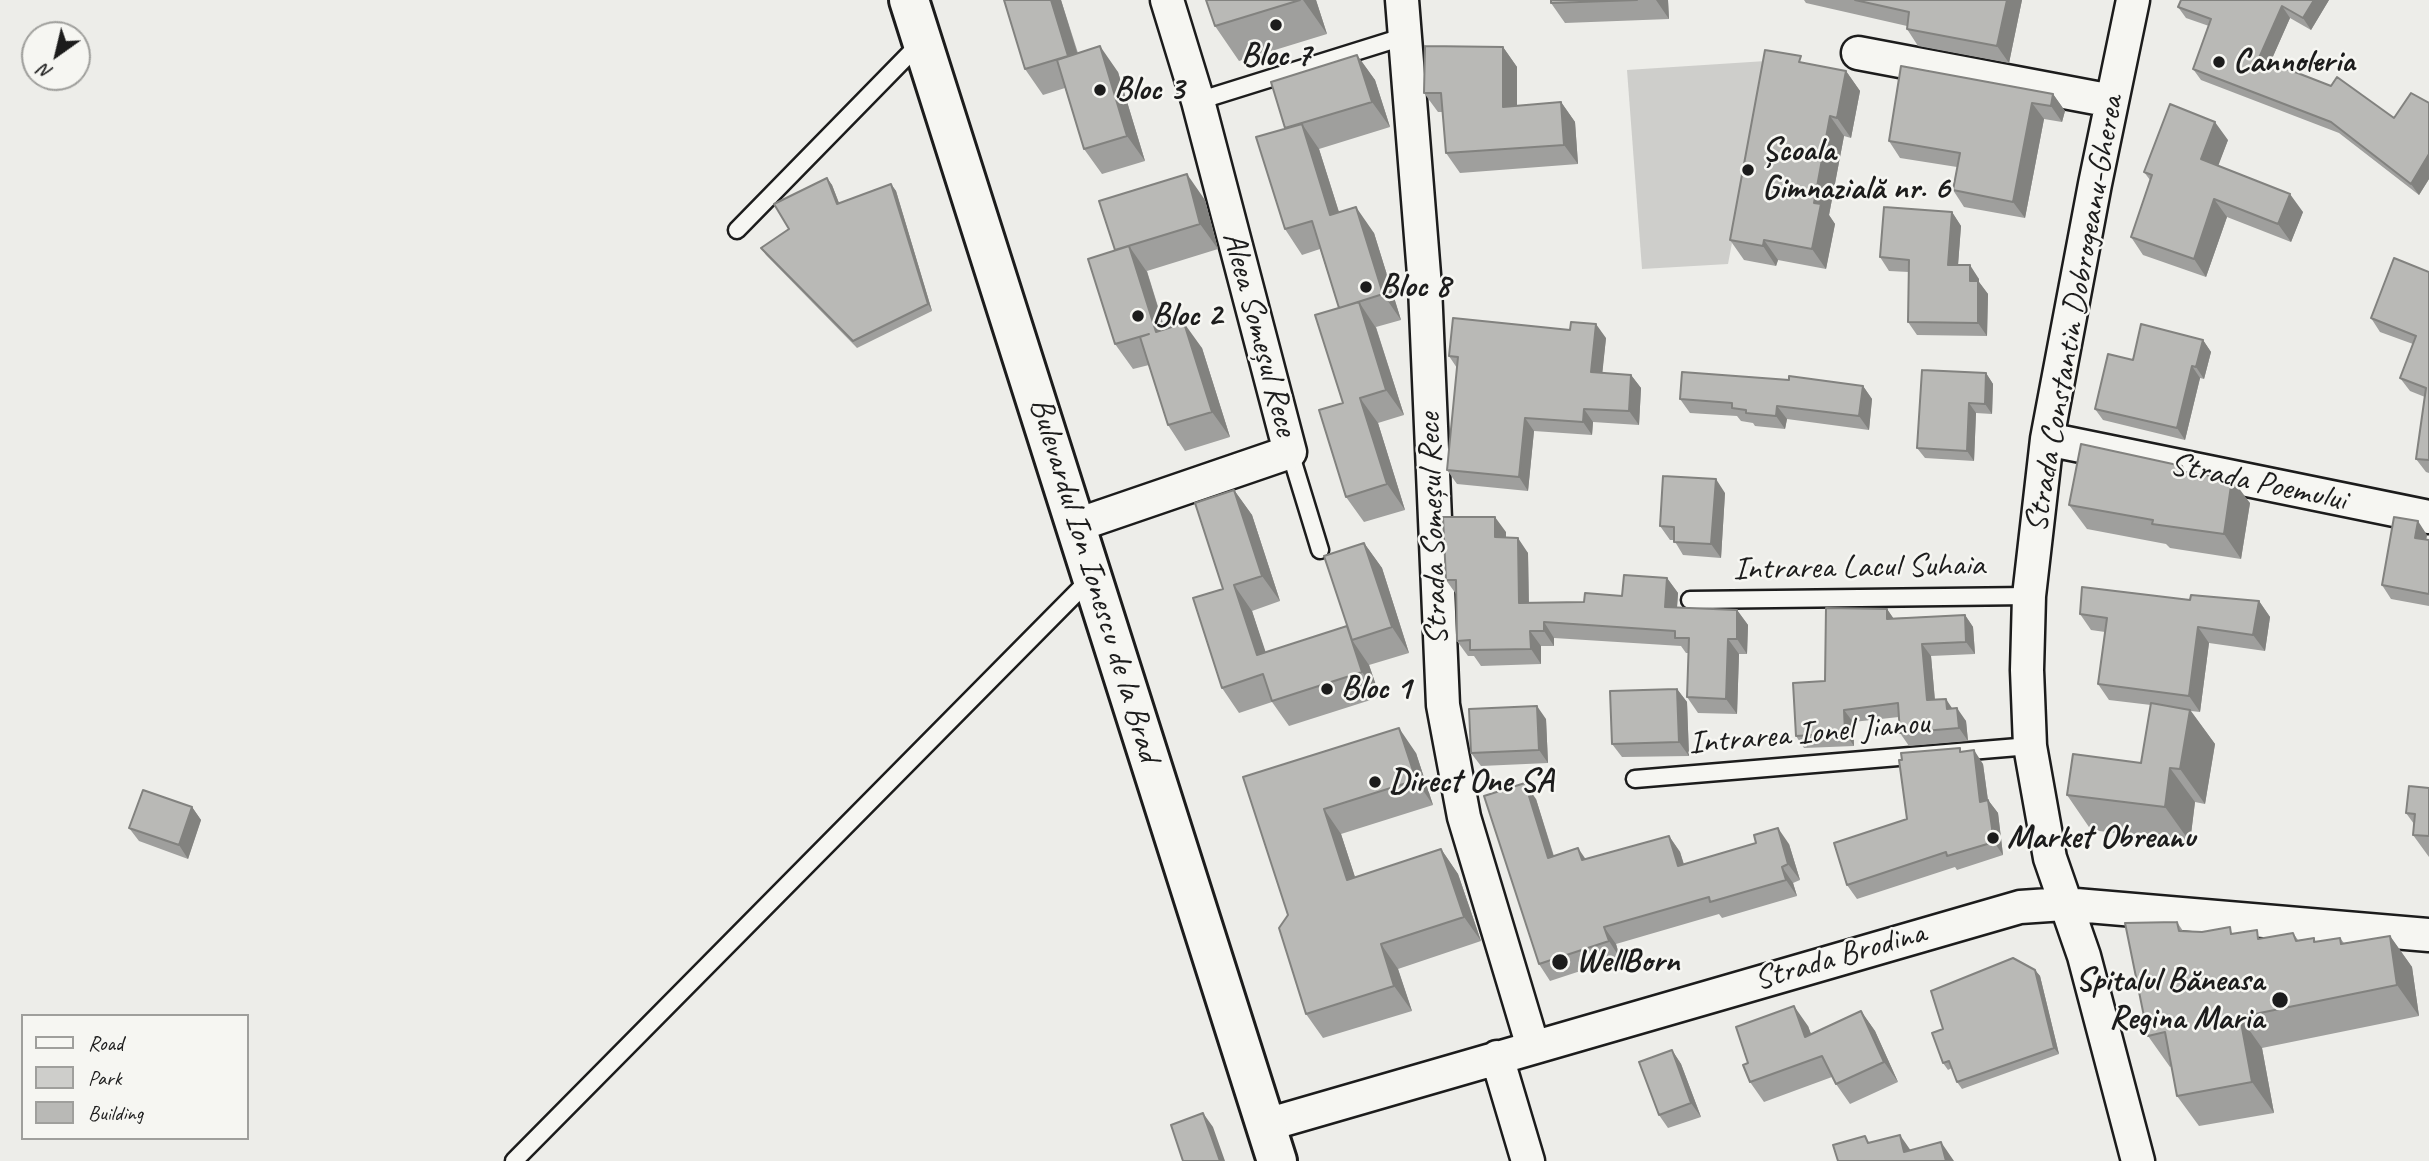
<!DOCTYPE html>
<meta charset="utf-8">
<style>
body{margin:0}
#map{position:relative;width:2429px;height:1161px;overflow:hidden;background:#edede9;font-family:Caveat,sans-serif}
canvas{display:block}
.legend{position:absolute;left:21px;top:1014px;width:228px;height:126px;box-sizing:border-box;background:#f6f6f2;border:2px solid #9f9f9c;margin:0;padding:9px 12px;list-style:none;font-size:21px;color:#1c1c1c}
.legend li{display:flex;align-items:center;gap:14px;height:35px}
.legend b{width:35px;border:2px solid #9f9f9c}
.north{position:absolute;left:21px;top:21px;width:70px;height:70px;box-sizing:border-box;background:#f6f6f2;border:2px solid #9f9f9c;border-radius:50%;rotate:214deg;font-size:19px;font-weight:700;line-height:28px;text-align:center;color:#1c1c1c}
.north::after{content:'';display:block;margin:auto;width:24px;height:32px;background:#1c1c1c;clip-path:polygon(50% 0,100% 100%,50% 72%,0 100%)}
</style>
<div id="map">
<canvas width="2429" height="1161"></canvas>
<ul class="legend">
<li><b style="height:9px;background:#f6f6f2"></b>Road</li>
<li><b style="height:19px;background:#cececb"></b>Park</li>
<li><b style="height:19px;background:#b9b9b6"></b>Building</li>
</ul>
<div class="north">N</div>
</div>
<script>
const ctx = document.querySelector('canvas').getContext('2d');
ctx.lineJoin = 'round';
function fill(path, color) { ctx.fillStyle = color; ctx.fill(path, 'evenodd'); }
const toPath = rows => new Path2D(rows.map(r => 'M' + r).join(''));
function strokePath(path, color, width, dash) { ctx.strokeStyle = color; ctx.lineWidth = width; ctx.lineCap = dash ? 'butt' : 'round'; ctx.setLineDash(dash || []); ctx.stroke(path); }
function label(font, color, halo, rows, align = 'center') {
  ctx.font = font + ' Caveat,sans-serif'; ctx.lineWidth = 5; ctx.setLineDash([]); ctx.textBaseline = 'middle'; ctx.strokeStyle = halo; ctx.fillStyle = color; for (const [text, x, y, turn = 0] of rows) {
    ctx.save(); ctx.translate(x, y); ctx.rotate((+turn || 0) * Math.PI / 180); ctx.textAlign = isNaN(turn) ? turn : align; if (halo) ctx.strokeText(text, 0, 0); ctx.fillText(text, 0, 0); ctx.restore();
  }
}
const green = toPath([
 [1766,61,1728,264,1642,269,1627,70]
]);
const service = toPath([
 [1198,101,1406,36],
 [737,230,921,42],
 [1290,452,1320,550],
 [1690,600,2029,596],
 [1635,779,2030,746],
 [514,1161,1091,578]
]);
const minor = toPath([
 [1402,0,1425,287,1443,705,1464,817,1533,1047],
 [2133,0,2095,184,2047,439,2029,596,2027,670,2030,746,2050,858,2084,956,2138,1161],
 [1858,53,2112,101],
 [2047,439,2429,517],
 [1077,525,1290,452,1198,101,1167,0],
 [1497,1057,1528,1161],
 [1266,1125,2020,907,2064,904,2429,935]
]);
const secondary = toPath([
 [909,0,1277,1161]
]);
const wall = toPath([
 [1004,0,1061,0,1078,53,1118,72,1145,161,1102,174,1084,149,1065,88,1043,95,1025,69],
 [1206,0,1316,0,1327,34,1239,61,1215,26],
 [1551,0,1668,0,1669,19,1565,23,1551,3],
 [1804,0,2022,0,2009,63,1918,46,1907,29,1907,26,1806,3],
 [2181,0,2329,0,2311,30,2290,18,2270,63,2394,118,2429,103,2429,179,2419,195,2339,133,2201,80,2193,69,2209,26,2186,18,2178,7],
 [1503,47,1517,67,1517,106,1561,102,1575,122,1578,164,1460,173,1446,153,1443,112,1438,112,1424,93],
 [1357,55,1375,80,1390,127,1319,149,1339,212,1374,233,1401,320,1376,327,1404,415,1378,423,1405,510,1364,522,1346,497,1339,308,1320,249,1302,255,1285,229,1286,128],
 [1806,63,1846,71,1860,91,1851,138,1844,136,1829,215,1835,224,1826,269,1778,260,1776,266,1744,260,1730,240],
 [2053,94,2065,111,2062,122,2044,119,2025,218,1964,207,1953,190,1957,167,1900,158,1889,141],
 [2228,140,2218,165,2303,212,2291,242,2227,217,2206,277,2143,255,2131,237,2150,180,2144,172],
 [827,178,832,185,839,203,891,184,896,191,932,311,857,348,766,255,761,248,789,229],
 [1205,200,1218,249,1147,271,1165,329,1202,348,1230,437,1185,451,1168,425,1149,365,1133,369,1115,344,1115,251],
 [1952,212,1961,226,1958,265,1979,279,1979,282,1988,294,1987,336,1917,335,1908,322,1909,272,1889,271,1880,257],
 [2429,272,2429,473,2426,472,2416,459,2425,397,2410,391,2400,378,2413,344,2380,332,2371,318],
 [1606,338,1602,373,1631,375,1641,388,1639,425,1593,422,1592,435,1534,431,1528,491,1457,484,1447,470,1457,368,1449,356],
 [2203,340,2211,352,2204,379,2200,378,2185,440,2103,420,2095,409,2133,360],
 [1986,373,1993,384,1992,414,1976,413,1974,461,1925,458,1917,448],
 [1863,386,1872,399,1869,430,1787,419,1785,429,1755,426,1753,423,1741,421,1737,416,1690,413,1680,399],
 [2182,466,2186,472,2250,503,2241,559,2170,548,2166,544,2087,529,2069,505],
 [1234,490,1252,515,1280,601,1252,611,1265,652,1347,626,1364,543,1382,568,1409,653,1369,665,1380,697,1289,726,1272,702,1239,713,1222,688,1223,589],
 [1725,493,1721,558,1683,555,1674,540,1670,540,1660,526],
 [1506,532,1506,537,1528,553,1529,603,1584,602,1622,596,1667,578,1678,593,1677,607,1737,610,1748,625,1747,654,1739,654,1737,714,1698,713,1687,697,1689,653,1686,653,1681,646,1554,638,1554,646,1541,646,1541,664,1481,666,1474,656,1468,656,1457,641,1456,594,1446,580],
 [2427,535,2426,540,2429,540,2429,606,2391,599,2382,585],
 [2190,600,2259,601,2270,617,2265,651,2209,643,2200,712,2191,711,2215,744,2205,804,2195,802,2190,842,2091,830,2067,795,2141,763,2151,705,2109,700,2098,684,2105,632,2091,630,2080,614],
 [1887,609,1893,618,1965,615,1973,627,1975,654,1931,656,1935,700,1953,709,1966,721,1968,741,1909,746,1900,733,1899,717,1853,722,1854,746,1804,748,1796,736,1825,681],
 [1677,689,1687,702,1689,756,1622,757,1612,744],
 [1546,719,1548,763,1481,766,1471,753],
 [1963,752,1983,764,1988,800,1998,813,2003,855,1957,870,1955,867,1857,899,1847,885,1907,819],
 [1416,753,1433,805,1341,834,1355,877,1441,849,1458,874,1481,941,1398,969,1412,1011,1323,1038,1306,1014,1288,915,1243,777],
 [2429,788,2429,857,2413,835,2414,824,2406,813],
 [1536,799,1554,856,1586,859,1669,836,1680,852,1684,864,1789,844,1800,880,1793,883,1797,896,1722,918,1719,914,1616,944,1620,958,1550,981,1539,964],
 [192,807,201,820,188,859,139,841,129,828],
 [2177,922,2183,931,2235,934,2263,939,2293,933,2298,940,2314,938,2316,942,2340,938,2344,943,2390,936,2412,967,2419,1016,2262,1048,2274,1113,2199,1126,2177,1096,2172,1066,2170,1067,2148,1036],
 [2035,970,2040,976,2059,1054,1962,1089,1957,1082,1952,1068,1948,1070,1943,1063,1943,1029],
 [1861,1011,1875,1031,1898,1082,1850,1104,1836,1084,1832,1077,1764,1102,1750,1082,1748,1063,1808,1026,1811,1034],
 [1672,1050,1681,1064,1701,1117,1668,1128,1659,1115]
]);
const shadedWall = toPath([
 [1051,0,1061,0,1086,82,1068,56],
 [1303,0,1316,0,1327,34],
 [1656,0,1668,0,1669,19],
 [2007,0,2022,0,2009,63,1997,46],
 [2314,0,2329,0,2311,30,2303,18],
 [2282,6,2290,18,2267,70,2259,58],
 [1100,46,1118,72,1145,161,1127,136],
 [1503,47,1517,67,1517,126,1503,107],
 [1357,55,1375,80,1390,127,1372,102],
 [1846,71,1860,91,1851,138,1837,118],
 [2053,94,2065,111,2062,122,2051,106],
 [1561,102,1575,122,1578,164,1564,145],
 [2032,103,2044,119,2025,218,2013,202],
 [1830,116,1844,136,1829,215,1835,224,1826,269,1812,249,1814,203],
 [2215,122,2228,140,2214,177,2201,159],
 [1302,124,1319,149,1348,241,1330,215],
 [2429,154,2429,179,2419,195,2411,184],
 [1187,174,1205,200,1218,249,1200,224],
 [827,178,832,185,842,211,837,204],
 [891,184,896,191,932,311,928,304],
 [2290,194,2303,212,2291,242,2278,224],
 [2214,199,2227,217,2206,277,2194,259],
 [1356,207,1374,233,1401,320,1383,294],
 [1952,212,1961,226,1957,278,1948,265],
 [1764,240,1778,260,1776,266,1763,246],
 [1129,246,1147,272,1173,357,1156,332],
 [1970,265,1979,279,1979,282,1988,294,1987,336,1978,323,1970,281],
 [1359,302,1376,328,1404,415,1386,390],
 [1184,323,1202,348,1230,437,1212,412],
 [1596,324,1606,338,1601,386,1591,372],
 [2203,340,2211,352,2204,379,2196,367],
 [2192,366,2200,378,2185,440,2177,428],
 [1986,373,1993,384,1992,414,1985,404],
 [1631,375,1641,388,1639,425,1629,411],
 [1863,386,1872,399,1869,430,1859,416],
 [1360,398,1378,423,1405,510,1387,484],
 [1969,403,1976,413,1974,461,1967,451],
 [1777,406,1787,419,1785,429,1776,416],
 [1584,409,1593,422,1592,435,1583,422],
 [1525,418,1534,431,1528,491,1519,477],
 [1716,479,1725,493,1721,558,1711,544],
 [2232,479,2250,503,2241,559,2224,534],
 [1234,490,1252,515,1280,601,1262,576],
 [1495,517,1506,532,1506,553,1495,537],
 [2418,521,2427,535,2424,551,2415,538],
 [1518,538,1528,553,1529,618,1519,603],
 [1364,543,1382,568,1409,653,1392,627],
 [1667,578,1678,593,1676,622,1665,607],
 [1234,585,1252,611,1275,680,1257,655],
 [2259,601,2270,617,2265,651,2253,635],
 [1887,609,1896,622,1887,619],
 [1737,610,1748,625,1747,654,1737,639],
 [1965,615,1973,627,1975,654,1966,642],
 [1544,622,1554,638,1554,646,1544,631],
 [2198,627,2209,643,2200,712,2189,696],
 [1530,631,1541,646,1541,664,1531,649],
 [1728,639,1739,654,1737,714,1726,699],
 [1352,640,1369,665,1380,697,1362,672],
 [1922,644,1931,656,1936,713,1927,700],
 [1677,689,1687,702,1689,756,1679,742],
 [1946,699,1954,711,1947,709],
 [1537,706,1546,719,1548,763,1539,750],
 [1957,708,1966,721,1968,741,1959,728],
 [1844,710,1853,722,1854,746,1845,733],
 [2190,710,2215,744,2205,804,2180,769],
 [1399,728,1416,753,1433,805,1416,780],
 [1974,750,1983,764,1990,816,1980,802],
 [2170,768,2195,802,2190,842,2165,807],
 [1525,783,1536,799,1559,874,1548,858],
 [1988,800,1998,813,2003,855,1994,842],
 [192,807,201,820,188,859,179,845],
 [1324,809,1341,834,1364,905,1347,880],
 [1778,828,1789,844,1800,880,1788,864],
 [1669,836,1680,852,1689,882,1678,866],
 [1578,848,1589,864,1582,860],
 [1441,849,1458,874,1481,941,1464,917],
 [1782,867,1793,883,1797,896,1786,880],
 [1604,927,1616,944,1620,958,1609,941],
 [2390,936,2412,967,2419,1016,2397,985],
 [1381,944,1398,969,1412,1011,1394,986],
 [2035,970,2040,976,2059,1054,2054,1048],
 [1794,1006,1808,1026,1819,1056,1805,1037],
 [1861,1011,1875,1031,1898,1082,1884,1062],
 [2240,1017,2262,1048,2274,1113,2252,1082],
 [1672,1050,1681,1064,1701,1117,1691,1103],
 [1203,1113,1213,1127,1225,1161,1220,1161],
 [1900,1135,1918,1161,1904,1152],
 [1941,1142,1954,1161,1946,1161]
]);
const building = toPath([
 [1004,0,1051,0,1068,56,1025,69,1004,0],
 [1206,0,1300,0,1215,26,1206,0],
 [1551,0,1637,0,1551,3,1551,0],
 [1855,0,2007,0,1997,46,1907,29,1909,12,1855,0],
 [2181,0,2314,0,2303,18,2282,6,2259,58,2331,86,2337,77,2394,118,2411,93,2429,103,2429,154,2411,184,2331,122,2193,69,2211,19,2178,7,2181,0],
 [1100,46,1127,136,1084,149,1057,60,1100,46],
 [1425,46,1503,47,1503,107,1561,102,1564,145,1446,153,1441,93,1424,93,1425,46],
 [1765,50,1801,56,1799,62,1846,71,1837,118,1830,116,1814,203,1821,204,1812,249,1764,240,1763,246,1730,240,1765,50],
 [1357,55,1372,102,1285,128,1271,82,1357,55],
 [1901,66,2053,94,2051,106,2032,103,2013,202,1953,190,1960,153,1889,141,1901,66],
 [2170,104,2215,122,2201,159,2290,194,2278,224,2214,199,2194,259,2131,237,2152,175,2144,172,2170,104],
 [1302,124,1330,215,1356,207,1383,294,1339,308,1312,221,1285,229,1256,137,1302,124],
 [1187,174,1200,224,1115,250,1099,201,1187,174],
 [827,178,837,204,891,184,928,304,853,341,761,248,789,229,774,204,827,178],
 [1884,207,1952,212,1948,265,1970,265,1970,281,1978,281,1978,323,1908,322,1909,260,1880,257,1884,207],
 [1129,246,1156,332,1184,323,1212,412,1168,425,1140,337,1149,334,1115,344,1088,259,1129,246],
 [2394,258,2429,272,2429,460,2416,459,2426,388,2400,378,2416,336,2371,318,2394,258],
 [1359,302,1386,390,1360,398,1387,484,1346,497,1319,410,1343,403,1315,315,1359,302],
 [1453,318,1570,330,1571,322,1596,324,1591,372,1631,375,1629,411,1584,409,1583,422,1525,418,1519,477,1447,470,1458,357,1449,356,1453,318],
 [2141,324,2203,340,2196,367,2192,366,2177,428,2095,409,2108,354,2133,360,2141,324],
 [1922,370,1986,373,1985,404,1969,403,1967,451,1917,448,1922,370],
 [1682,372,1789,380,1789,376,1863,386,1859,416,1777,406,1776,416,1746,413,1746,410,1732,408,1732,403,1680,399,1682,372],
 [2081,444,2182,466,2184,472,2232,479,2224,534,2152,524,2153,520,2069,505,2081,444],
 [1663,476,1716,479,1711,544,1674,542,1674,527,1660,526,1663,476],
 [1234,490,1262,576,1234,585,1257,655,1347,626,1362,672,1272,701,1263,674,1222,688,1193,598,1223,589,1195,503,1234,490],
 [1443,517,1495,517,1495,537,1518,538,1519,603,1584,602,1585,593,1622,596,1624,575,1667,578,1665,607,1737,610,1737,639,1728,639,1726,699,1687,697,1689,638,1675,638,1675,631,1544,622,1544,631,1530,631,1531,649,1470,650,1470,640,1457,641,1456,580,1446,580,1443,517],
 [2394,517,2418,521,2415,538,2429,540,2429,594,2382,585,2394,517],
 [1364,543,1392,627,1352,640,1324,556,1364,543],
 [2082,587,2190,600,2191,595,2259,601,2253,635,2198,627,2189,696,2098,684,2107,618,2080,614,2082,587],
 [1826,608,1887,609,1887,619,1965,615,1966,642,1922,644,1927,700,1946,699,1947,709,1957,708,1959,728,1900,733,1898,703,1844,710,1845,733,1796,736,1793,683,1825,681,1826,608],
 [1677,689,1679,742,1612,744,1610,691,1677,689],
 [2151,703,2190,710,2180,769,2170,768,2165,807,2067,795,2073,754,2141,763,2151,703],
 [1537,706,1539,750,1471,753,1469,709,1537,706],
 [1399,728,1416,780,1324,809,1347,880,1441,849,1464,917,1381,944,1394,986,1306,1014,1279,928,1288,915,1243,777,1399,728],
 [1960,748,1960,752,1974,750,1980,802,1988,800,1994,842,1947,856,1946,852,1847,885,1834,843,1907,819,1899,760,1902,760,1901,753,1960,748],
 [1525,783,1548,858,1578,848,1582,860,1669,836,1678,866,1756,843,1754,835,1778,828,1788,864,1782,867,1786,880,1710,902,1709,897,1604,927,1609,941,1539,964,1484,796,1525,783],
 [2409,786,2429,788,2429,836,2413,835,2415,814,2406,813,2409,786],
 [143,790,192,807,179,845,129,828,143,790],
 [2177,922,2179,931,2202,932,2230,927,2231,934,2257,930,2258,939,2293,933,2296,941,2314,938,2314,942,2340,938,2341,944,2390,936,2397,985,2240,1017,2252,1082,2177,1096,2165,1032,2148,1036,2125,923,2177,922],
 [2013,958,2035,970,2054,1048,1957,1082,1949,1061,1943,1063,1932,1033,1943,1029,1931,991,2013,958],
 [1794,1006,1805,1037,1861,1011,1884,1062,1836,1084,1822,1056,1750,1082,1743,1065,1748,1063,1736,1027,1794,1006],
 [1672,1050,1691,1103,1659,1115,1639,1062,1672,1050],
 [1203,1113,1220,1161,1183,1161,1171,1125,1203,1113],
 [1900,1135,1904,1152,1941,1142,1946,1161,1838,1161,1833,1145,1865,1136,1868,1143,1900,1135]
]);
const markers = [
 [1276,25,7,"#1c1c1c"],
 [2219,62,7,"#1c1c1c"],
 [1100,90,7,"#1c1c1c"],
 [1748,170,7,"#1c1c1c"],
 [1366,287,7,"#1c1c1c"],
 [1138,316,7,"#1c1c1c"],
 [1327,689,7,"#1c1c1c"],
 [1375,782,7,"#1c1c1c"],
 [1993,838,7,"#1c1c1c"],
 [1560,962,9,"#1c1c1c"],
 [2280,1000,9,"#1c1c1c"]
];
const poiNames = [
 ["Bloc 7",1276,56,"center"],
 ["Cannoleria",2233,62],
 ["Bloc 3",1114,90],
 ["Școala",1762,151],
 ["Gimnazială nr. 6",1762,189],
 ["Bloc 8",1380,287],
 ["Bloc 2",1152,316],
 ["Bloc 1",1341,689],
 ["Direct One SA",1389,782],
 ["Market Obreanu",2007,838],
 ["WellBorn",1576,962],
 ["Spitalul Băneasa",2264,981,"right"],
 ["Regina Maria",2264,1019,"right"]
];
const streetNames = [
 ["Strada Constantin Dobrogeanu-Gherea",2075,314,-80],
 ["Aleea Someșul Rece",1259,334,75],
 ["Strada Poemului",2258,483,12],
 ["Strada Someșul Rece",1434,529,-92],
 ["Intrarea Lacul Suhaia",1859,568,-1],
 ["Bulevardul Ion Ionescu de la Brad",1094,580,73],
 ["Intrarea Ionel Jianou",1809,734,-5],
 ["Strada Brodina",1840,957,-16]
];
fill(green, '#cececb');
strokePath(service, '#1c1c1c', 21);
strokePath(minor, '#1c1c1c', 37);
strokePath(secondary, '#1c1c1c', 44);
strokePath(service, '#f6f6f2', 16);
strokePath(minor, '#f6f6f2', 32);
strokePath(secondary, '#f6f6f2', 38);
fill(wall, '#9f9f9d');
fill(shadedWall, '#82827f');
fill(building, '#b9b9b6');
strokePath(building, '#82827f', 2);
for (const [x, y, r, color] of markers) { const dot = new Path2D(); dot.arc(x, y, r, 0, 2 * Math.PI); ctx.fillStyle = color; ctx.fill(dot); strokePath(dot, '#f6f6f2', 2.5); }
label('bold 33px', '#1c1c1c', '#f6f6f2', poiNames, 'left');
label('33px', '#1c1c1c', '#f6f6f2', streetNames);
</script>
